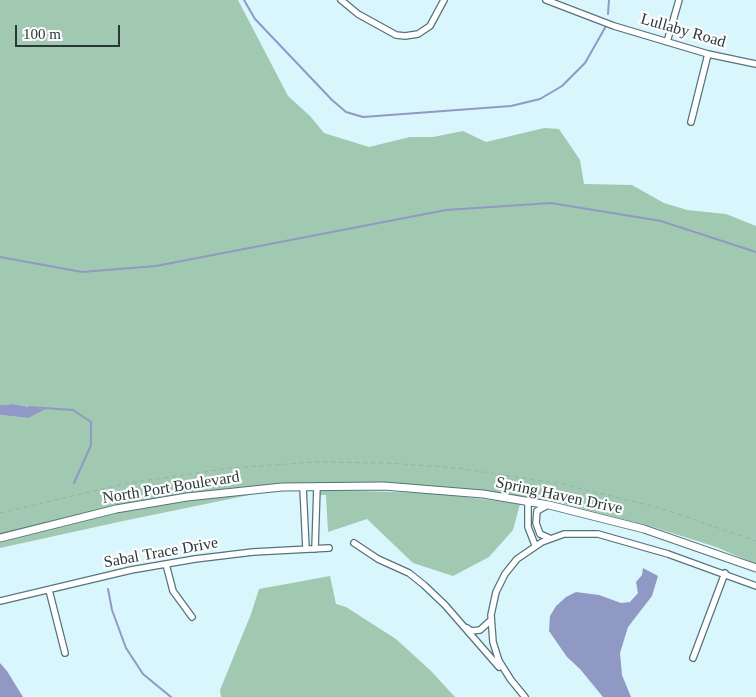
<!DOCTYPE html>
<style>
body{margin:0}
#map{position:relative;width:756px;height:697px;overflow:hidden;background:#daf6fd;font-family:Georgia,serif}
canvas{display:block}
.scale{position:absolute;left:15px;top:25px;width:105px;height:22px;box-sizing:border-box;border:2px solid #29373a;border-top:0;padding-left:6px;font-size:15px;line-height:18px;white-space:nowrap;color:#29373a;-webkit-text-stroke:4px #fdfdfd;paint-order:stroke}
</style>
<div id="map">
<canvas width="756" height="697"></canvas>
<div class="scale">100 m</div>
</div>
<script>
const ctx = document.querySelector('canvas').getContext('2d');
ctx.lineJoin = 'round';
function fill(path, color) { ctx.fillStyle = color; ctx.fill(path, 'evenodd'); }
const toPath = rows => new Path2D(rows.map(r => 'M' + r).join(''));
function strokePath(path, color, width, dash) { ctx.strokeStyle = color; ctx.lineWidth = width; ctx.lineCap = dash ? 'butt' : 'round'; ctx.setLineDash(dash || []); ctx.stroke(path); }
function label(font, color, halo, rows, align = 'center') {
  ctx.font = font + ' Georgia,serif'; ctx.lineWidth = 4.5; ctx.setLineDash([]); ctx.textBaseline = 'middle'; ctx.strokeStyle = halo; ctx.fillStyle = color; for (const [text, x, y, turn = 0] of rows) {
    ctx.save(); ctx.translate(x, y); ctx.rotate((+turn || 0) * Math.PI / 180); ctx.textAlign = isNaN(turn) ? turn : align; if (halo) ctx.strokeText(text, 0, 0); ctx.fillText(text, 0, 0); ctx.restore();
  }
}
const green = toPath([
 [0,0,238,0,288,96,310,116,324,133,369,147,410,137,433,137,463,131,486,142,544,128,559,129,580,160,584,184,632,185,664,203,687,210,726,214,756,226,756,564,716,547,650,526,553,501,484,491,384,483,282,484,186,493,115,506,0,534,0,415,29,418,44,409,13,404,0,405],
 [321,490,435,493,520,504,513,530,489,557,453,576,413,563,367,519,328,532,326,495,320,495],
 [259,493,123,521,0,548,0,541,117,513,187,501],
 [330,576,336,604,346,607,396,639,431,671,455,697,221,697,220,690,251,614,259,589]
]);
const water = toPath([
 [13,404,30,407,45,409,29,418,0,415,0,405],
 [643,568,658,576,652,596,628,627,620,653,622,675,631,697,603,697,580,669,567,657,549,631,550,616,556,606,566,597,576,592,599,595,621,603,630,602,638,593,636,582,642,575],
 [0,663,7,671,23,697,0,697]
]);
const stream = toPath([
 [244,0,255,19,332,100,346,112,363,117,511,106,540,99,562,86,585,63,606,26],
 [608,14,609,0],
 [0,257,82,272,156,266,446,210,551,203,661,221,756,252],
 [29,407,73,410,91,422,91,445,74,483],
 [108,589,112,610,126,648,143,674,171,697]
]);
const path = toPath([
 [0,513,128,483,231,468,316,462,387,463,458,468,562,484,660,508,756,541]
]);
const minor = toPath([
 [341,0,358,14,396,35,405,36,418,34,430,26,444,0],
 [546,0,614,26,708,54,756,64],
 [667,42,679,0],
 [691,122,708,54],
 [303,487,306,549],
 [528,502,528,527,535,545],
 [546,506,537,511,536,523,540,534,549,538],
 [354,543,378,559,409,573,424,585,445,605,499,667],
 [315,549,317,486],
 [166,564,173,591,192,617],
 [49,590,65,653],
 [0,601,131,570,195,559,253,552,329,548],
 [467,628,471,631,480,630,490,621],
 [693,658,725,573],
 [525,697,511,680,499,661,493,642,491,615,496,592,505,574,517,559,542,542,564,534,598,534,668,554,756,586]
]);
const tertiary = toPath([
 [0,538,116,509,187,497,282,487,384,486,483,494,549,505,644,529,756,568]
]);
const streetNames = [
 ["Lullaby Road",683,31,16],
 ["North Port Boulevard",171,488,-9],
 ["Spring Haven Drive",559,496,12],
 ["Sabal Trace Drive",161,553,-10]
];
fill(green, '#a1c8b0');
fill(water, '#9099c3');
strokePath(stream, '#9099c3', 2);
strokePath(minor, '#55737c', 8);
strokePath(tertiary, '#55737c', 9);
strokePath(path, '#97aeb4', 1, [4, 4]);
strokePath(minor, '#fff', 5.5);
strokePath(tertiary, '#fff', 7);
label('16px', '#29373a', '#fdfdfd', streetNames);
</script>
